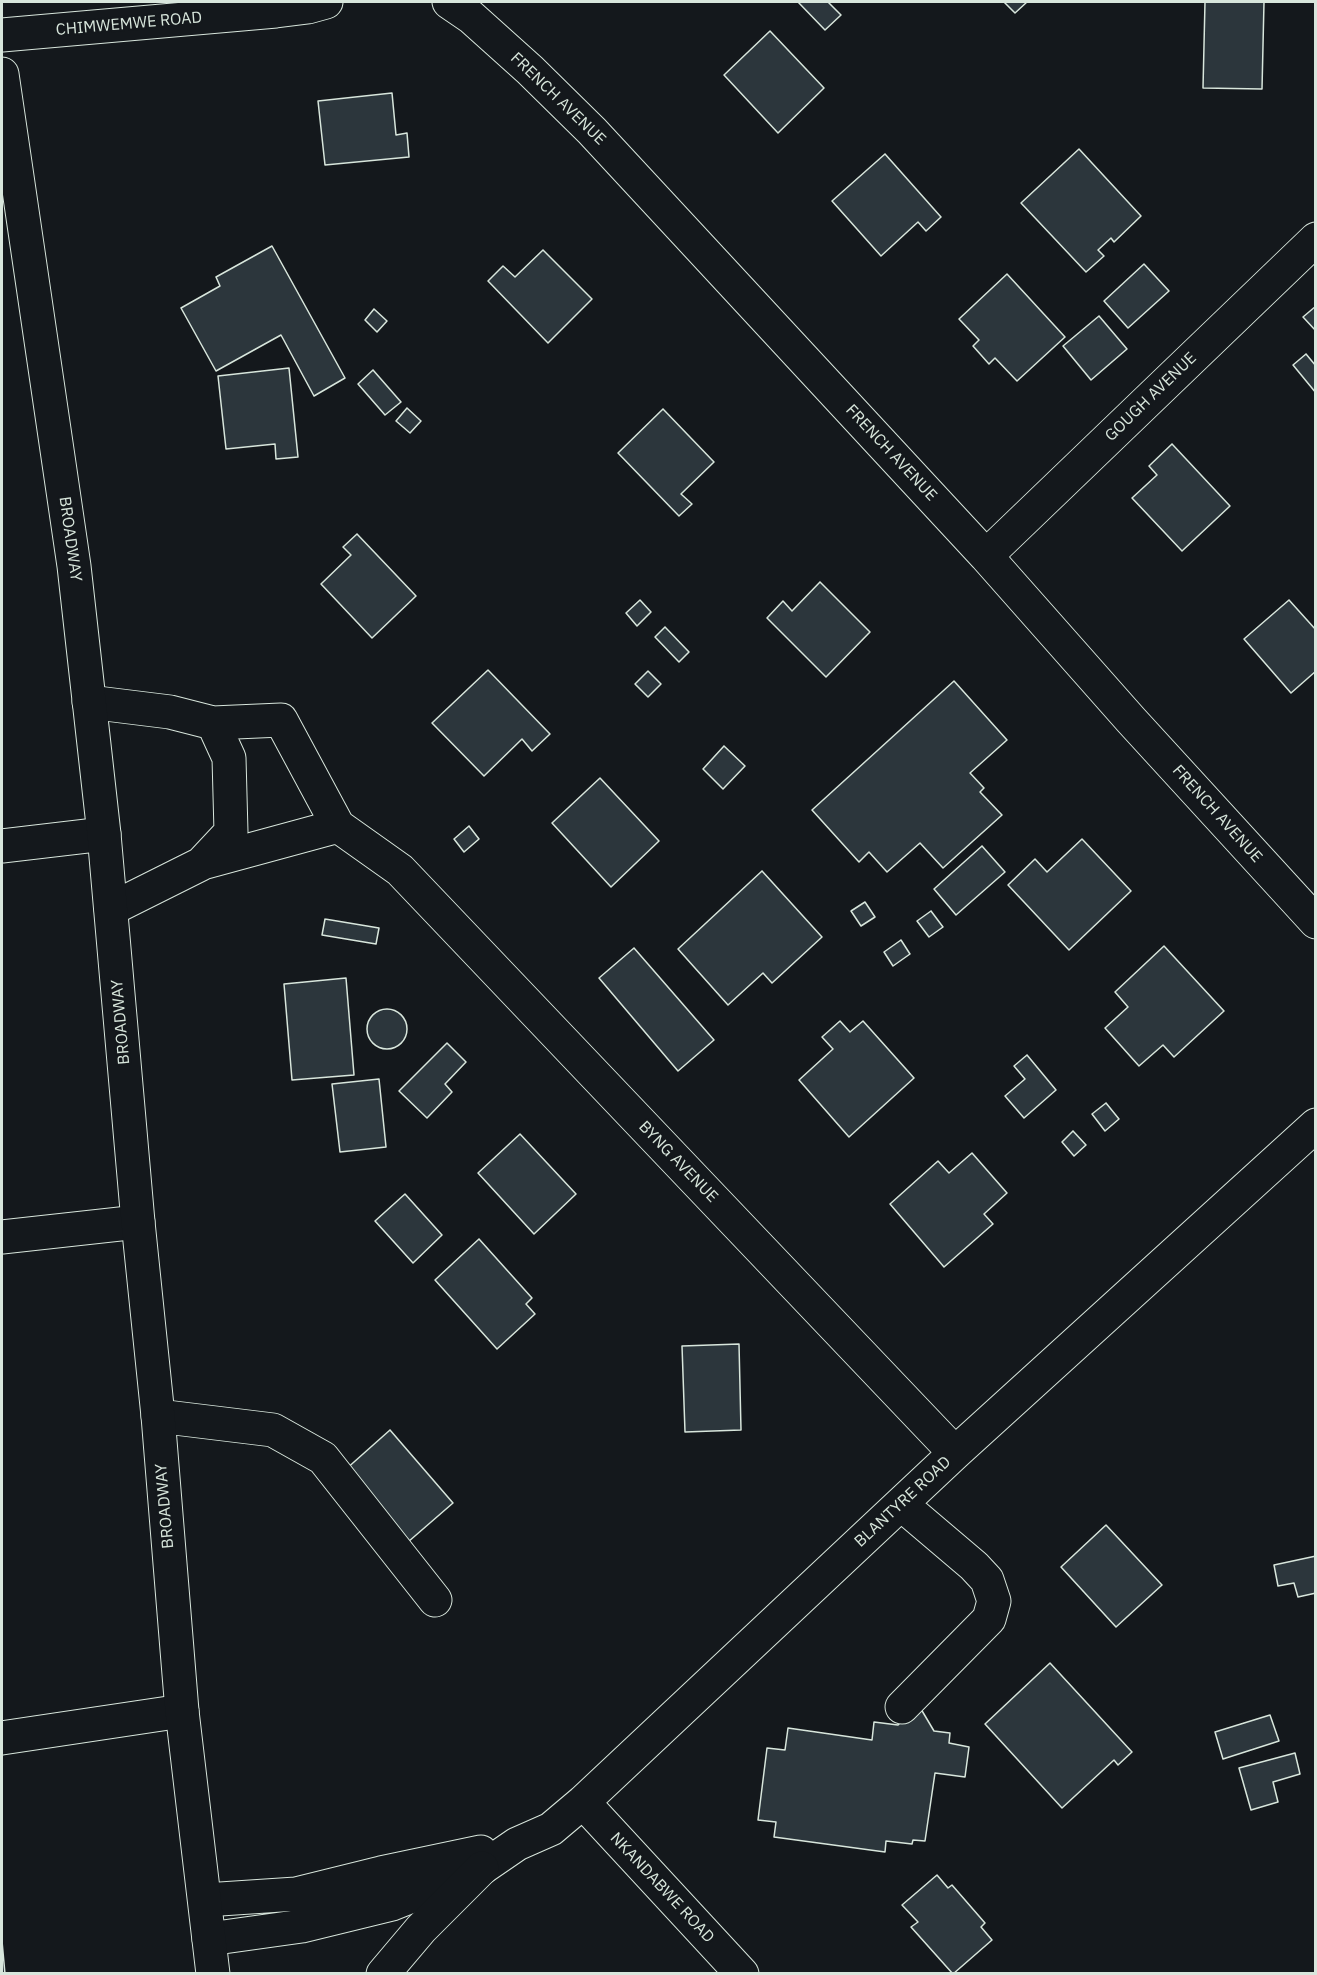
<!DOCTYPE html>
<style>
body{margin:0}
#map{position:relative;width:1317px;height:1975px;overflow:hidden;background:#14181c;font-family:"IBM Plex Sans",sans-serif}
canvas{display:block}
.frame{position:absolute;inset:0;border:3px solid #d8e6dc;pointer-events:none}
</style>
<div id="map">
<canvas width="1317" height="1975"></canvas>
<div class="frame"></div>
</div>
<script>
const ctx = document.querySelector('canvas').getContext('2d');
ctx.lineJoin = 'round';
function fill(path, color) { ctx.fillStyle = color; ctx.fill(path, 'evenodd'); }
const toPath = rows => new Path2D(rows.map(r => 'M' + r).join(''));
function strokePath(path, color, width, dash) { ctx.strokeStyle = color; ctx.lineWidth = width; ctx.lineCap = dash ? 'butt' : 'round'; ctx.setLineDash(dash || []); ctx.stroke(path); }
function label(font, color, halo, rows, align = 'center') {
  ctx.font = font + ' "IBM Plex Sans",sans-serif'; ctx.lineWidth = 4.5; ctx.setLineDash([]); ctx.textBaseline = 'middle'; ctx.strokeStyle = halo; ctx.fillStyle = color; for (const [text, x, y, turn = 0] of rows) {
    ctx.save(); ctx.translate(x, y); ctx.rotate((+turn || 0) * Math.PI / 180); ctx.textAlign = isNaN(turn) ? turn : align; if (halo) ctx.strokeText(text, 0, 0); ctx.fillText(text, 0, 0); ctx.restore();
  }
}
const building = toPath([
 [798,2,828,2,841,15,825,30,798,2],
 [1004,2,1027,2,1015,13,1004,2],
 [1205,2,1264,2,1262,89,1203,88,1205,2],
 [770,31,824,88,778,133,724,75,770,31],
 [392,93,396,135,407,133,409,157,325,165,318,101,392,93],
 [1079,149,1141,216,1114,242,1111,238,1098,250,1104,256,1086,272,1021,203,1079,149],
 [885,154,941,217,926,231,918,222,881,256,832,201,885,154],
 [272,246,345,378,314,396,281,335,216,371,181,308,220,286,216,277,272,246],
 [543,250,592,299,548,343,488,281,503,266,515,277,543,250],
 [1144,264,1169,291,1128,328,1104,301,1144,264],
 [1007,274,1065,337,1017,381,995,358,989,364,973,346,979,340,959,319,1007,274],
 [1316,306,1316,331,1303,317,1316,306],
 [374,309,387,321,377,332,365,320,374,309],
 [1099,316,1127,349,1091,380,1063,346,1099,316],
 [1306,354,1316,366,1316,393,1293,365,1306,354],
 [289,368,298,457,276,459,275,444,226,449,218,376,289,368],
 [373,370,401,402,385,415,358,384,373,370],
 [407,408,421,421,410,433,396,421,407,408],
 [663,409,714,462,681,494,692,504,679,516,618,453,663,409],
 [1172,444,1230,506,1182,551,1132,498,1157,475,1149,466,1172,444],
 [357,534,416,596,372,638,321,584,351,555,343,547,357,534],
 [820,582,870,632,826,677,767,618,783,601,792,611,820,582],
 [640,600,651,612,637,626,626,613,640,600],
 [1289,600,1316,630,1316,671,1291,693,1244,639,1289,600],
 [665,627,689,652,679,662,655,637,665,627],
 [488,670,550,734,532,751,522,739,484,776,432,723,488,670],
 [648,671,661,684,648,697,635,684,648,671],
 [954,681,1007,740,970,773,984,788,980,792,1002,815,943,868,920,843,887,872,869,852,859,862,812,810,954,681],
 [724,746,745,766,723,789,703,769,724,746],
 [600,778,659,841,611,887,552,823,600,778],
 [469,826,479,839,464,852,454,839,469,826],
 [1082,839,1131,891,1069,950,1008,885,1035,859,1047,872,1082,839],
 [982,846,1005,872,956,915,934,889,982,846],
 [762,871,822,937,772,983,763,973,728,1005,678,949,762,871],
 [865,902,875,917,861,926,851,911,865,902],
 [931,911,943,927,929,937,917,921,931,911],
 [325,919,379,928,376,944,322,935,325,919],
 [901,940,910,954,893,966,884,952,901,940],
 [1164,946,1224,1011,1174,1057,1163,1045,1139,1066,1105,1028,1128,1007,1115,992,1164,946],
 [634,948,714,1040,678,1071,599,978,634,948],
 [346,978,354,1075,292,1080,284,984,346,978],
 '367 1029a20 20 0 1 1 40 0a20 20 0 1 1-40 0Z',
 [840,1021,850,1032,863,1021,914,1078,849,1137,799,1080,833,1049,822,1037,840,1021],
 [447,1043,466,1062,445,1084,452,1092,427,1118,399,1091,447,1043],
 [1027,1055,1056,1090,1024,1118,1005,1096,1025,1079,1014,1066,1027,1055],
 [379,1079,386,1147,340,1152,332,1084,379,1079],
 [1106,1103,1119,1119,1105,1131,1092,1114,1106,1103],
 [1073,1131,1086,1145,1074,1156,1062,1142,1073,1131],
 [520,1134,576,1194,534,1234,478,1173,520,1134],
 [972,1153,1007,1193,984,1214,993,1224,944,1267,890,1204,938,1161,949,1173,972,1153],
 [405,1194,442,1235,413,1263,375,1221,405,1194],
 [479,1239,532,1298,526,1304,535,1314,497,1349,435,1280,479,1239],
 [739,1344,741,1430,685,1432,682,1346,739,1344],
 [390,1430,453,1503,408,1542,345,1470,390,1430],
 [1106,1525,1162,1585,1116,1627,1061,1567,1106,1525],
 [1316,1556,1316,1593,1298,1597,1294,1583,1278,1586,1274,1565,1316,1556],
 [1050,1663,1132,1752,1118,1765,1114,1760,1062,1808,985,1724,1050,1663],
 [918,1704,934,1731,950,1733,949,1743,969,1747,965,1777,935,1773,925,1841,913,1840,912,1844,886,1841,885,1852,774,1837,776,1822,758,1820,767,1748,785,1750,788,1728,872,1740,874,1722,898,1725,918,1704],
 [1270,1715,1279,1741,1223,1759,1215,1732,1270,1715],
 [1295,1753,1300,1774,1273,1782,1278,1802,1251,1810,1239,1768,1295,1753],
 [937,1875,948,1888,952,1885,985,1923,981,1927,992,1940,953,1974,911,1927,918,1922,902,1905,937,1875],
 [2,1941,5,1974,2,1974,2,1941]
]);
const minor = toPath([
 [449,2,471,17,530,70,592,131,986,556,1131,720,1316,922],
 [2,35,276,11,308,7,326,2],
 [986,556,1316,239],
 [89,702,170,712,213,723,229,758,231,832,201,864,111,909],
 [213,723,281,720,338,826,400,870,955,1453],
 [2,846,104,834],
 [202,863,338,826],
 [2,1237,138,1222],
 [158,1416,273,1430,323,1458,435,1600],
 [901,1504,974,1566,987,1580,994,1601,989,1619,902,1707],
 [2,1738,182,1711],
 [583,1802,742,1974],
 [205,1900,296,1894,381,1873,481,1852],
 [209,1939,302,1926,392,1904,482,1868,517,1844,551,1829,583,1802,955,1453,1316,1125]
]);
const major = toPath([
 [2,74,74,566,104,834,138,1222,158,1416,182,1711,213,1974],
 [383,1974,421,1929,482,1868]
]);
const streetNames = [
 ["CHIMWEMWE ROAD",129,24,-5],
 ["FRENCH AVENUE",558,99,44],
 ["GOUGH AVENUE",1151,397,-44],
 ["FRENCH AVENUE",891,453,47],
 ["BROADWAY",70,539,82],
 ["FRENCH AVENUE",1217,814,48],
 ["BROADWAY",121,1022,-95],
 ["BYNG AVENUE",678,1162,46],
 ["BLANTYRE ROAD",903,1502,-43],
 ["BROADWAY",165,1506,-95],
 ["NKANDABWE ROAD",662,1888,47]
];
fill(building, '#2c363c');
strokePath(building, '#d8e6dc', 1.5);
strokePath(minor, '#d8e6dc', 35);
strokePath(major, '#d8e6dc', 35);
strokePath(minor, '#14181c', 33);
strokePath(major, '#14181c', 33);
label('16px', '#d8e6dc', '#14181c', streetNames);
</script>
